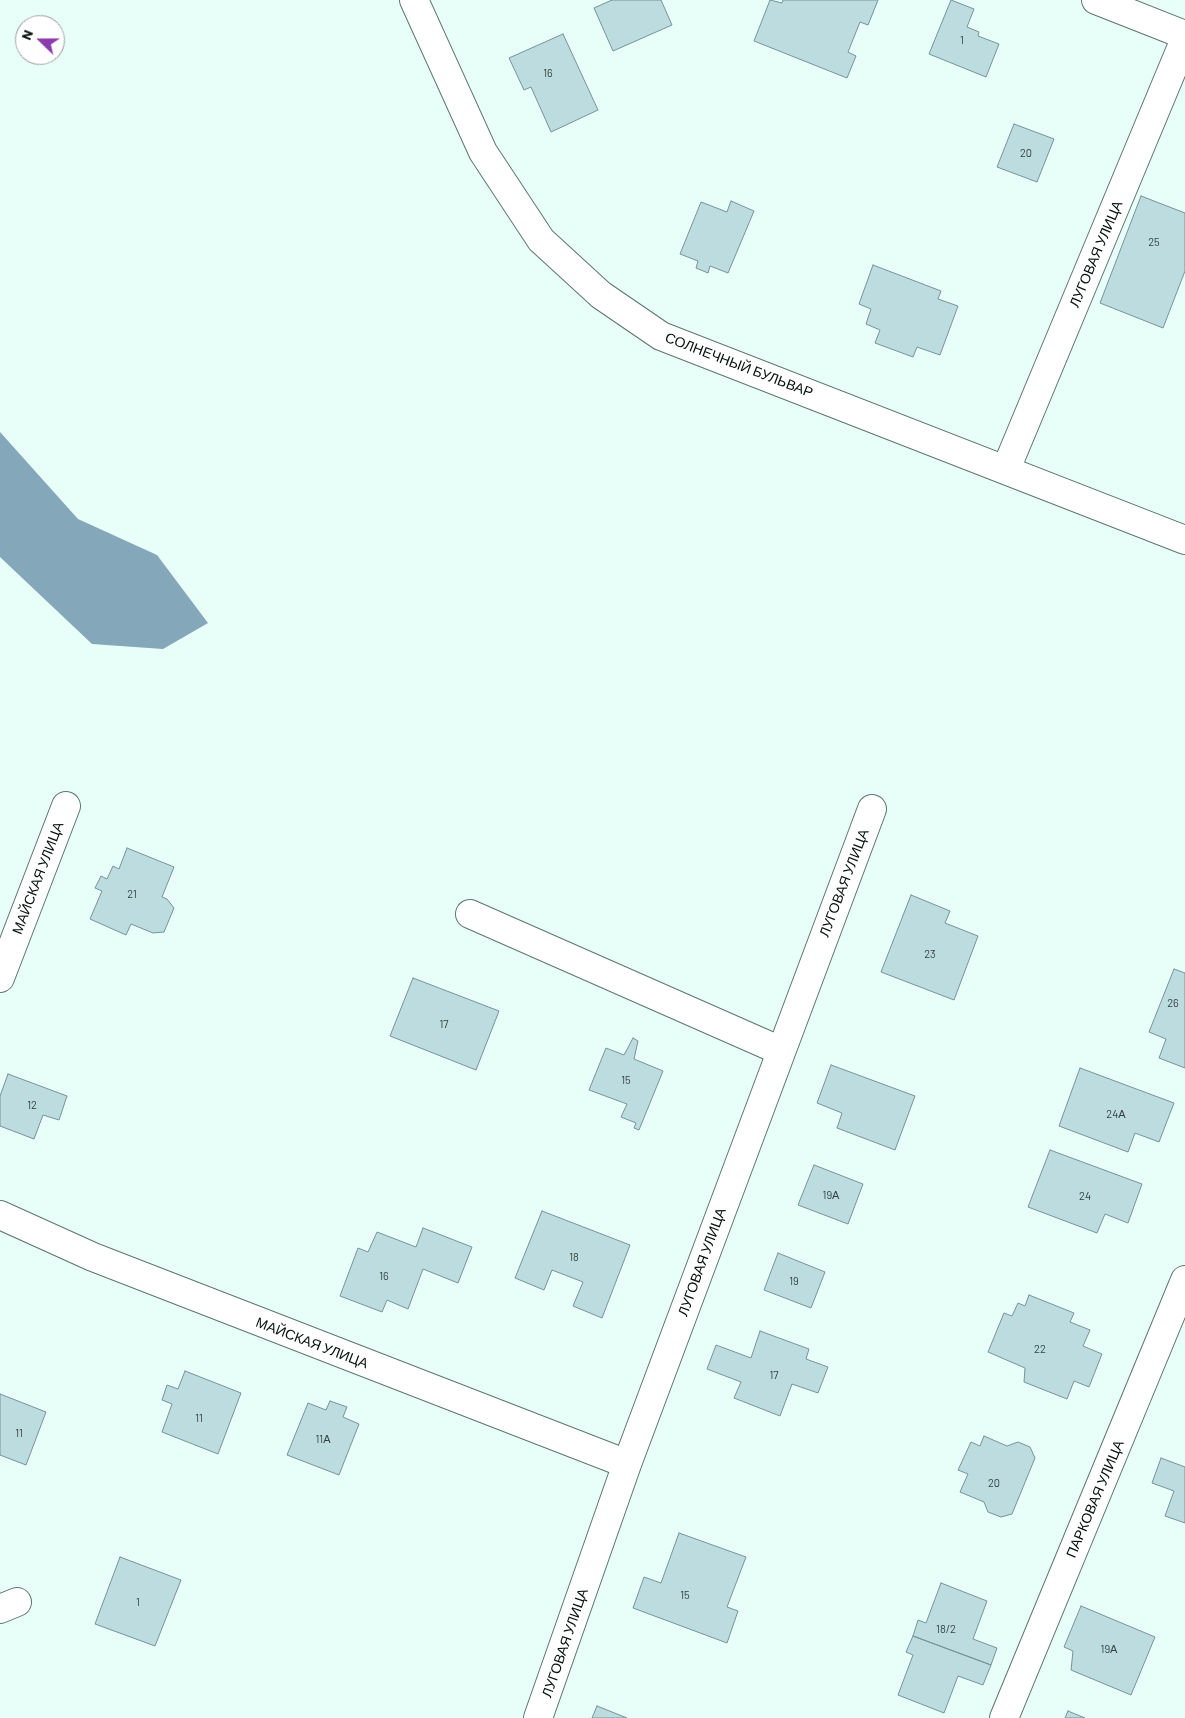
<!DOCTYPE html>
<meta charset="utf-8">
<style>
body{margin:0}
#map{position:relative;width:1185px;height:1718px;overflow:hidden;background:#e7fff8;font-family:Barlow,sans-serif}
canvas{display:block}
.north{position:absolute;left:15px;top:15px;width:50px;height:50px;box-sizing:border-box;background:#fff;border:1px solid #9b9f9f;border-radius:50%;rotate:292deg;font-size:14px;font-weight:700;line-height:20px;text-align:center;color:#06100e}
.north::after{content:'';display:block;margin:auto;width:18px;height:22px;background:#8b3cad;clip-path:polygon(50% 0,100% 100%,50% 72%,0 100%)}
</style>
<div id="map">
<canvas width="1185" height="1718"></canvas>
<div class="north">N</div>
</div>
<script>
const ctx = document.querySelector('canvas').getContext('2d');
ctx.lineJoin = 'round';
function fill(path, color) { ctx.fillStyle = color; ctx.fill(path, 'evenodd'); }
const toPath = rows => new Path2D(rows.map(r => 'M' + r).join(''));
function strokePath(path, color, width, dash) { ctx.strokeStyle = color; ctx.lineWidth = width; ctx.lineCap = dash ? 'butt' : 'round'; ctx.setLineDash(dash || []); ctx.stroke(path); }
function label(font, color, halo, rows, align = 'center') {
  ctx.font = font + ' Barlow,sans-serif'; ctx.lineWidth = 4.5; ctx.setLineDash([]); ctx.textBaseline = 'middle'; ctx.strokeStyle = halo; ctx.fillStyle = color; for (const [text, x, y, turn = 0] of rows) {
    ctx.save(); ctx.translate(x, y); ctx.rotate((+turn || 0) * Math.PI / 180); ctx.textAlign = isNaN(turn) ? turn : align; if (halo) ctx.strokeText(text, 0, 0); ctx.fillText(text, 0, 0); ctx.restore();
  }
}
const water = toPath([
 [0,432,78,519,157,555,208,623,163,649,92,644,0,557]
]);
const building = toPath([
 [612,0,661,0,672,25,613,51,594,8,612,0],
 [770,0,782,3,783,0,878,0,868,25,860,22,848,52,856,56,847,78,754,41,770,0],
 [951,0,974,9,967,27,979,32,978,36,999,44,986,77,929,54,951,0],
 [563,34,598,110,551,132,531,87,524,90,509,58,563,34],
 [1014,124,1054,139,1037,182,997,167,1014,124],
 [1141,196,1185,213,1185,271,1163,328,1100,303,1141,196],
 [731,201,754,211,728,273,710,266,708,273,696,268,698,261,680,254,701,202,727,212,731,201],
 [873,265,941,291,938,299,958,306,940,355,917,347,913,357,875,343,880,330,866,324,871,309,859,304,873,265],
 [127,848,174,867,162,897,167,899,174,908,164,932,153,933,131,924,126,935,90,919,102,891,95,888,101,876,107,879,113,866,119,869,127,848],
 [911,895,950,911,945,923,978,936,954,1000,881,972,911,895],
 [1174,969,1185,973,1185,1068,1159,1058,1166,1039,1149,1032,1174,969],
 [413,978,499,1011,476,1070,390,1036,413,978],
 [633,1038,638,1041,634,1059,663,1071,639,1130,634,1128,636,1123,621,1117,627,1104,589,1090,606,1048,624,1055,633,1038],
 [831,1065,915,1096,895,1150,837,1128,842,1113,817,1103,831,1065],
 [1080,1068,1174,1103,1159,1142,1135,1133,1128,1152,1059,1126,1080,1068],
 [8,1074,67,1096,59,1120,43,1115,34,1139,0,1126,0,1096,8,1074],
 [1050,1150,1142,1184,1128,1223,1105,1214,1097,1233,1028,1207,1050,1150],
 [814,1165,863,1184,848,1224,798,1205,814,1165],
 [542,1211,630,1245,602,1318,573,1306,583,1282,552,1270,544,1290,515,1278,542,1211],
 [423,1228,472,1247,458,1283,423,1269,408,1309,387,1300,382,1312,340,1296,358,1248,368,1252,377,1232,416,1247,423,1228],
 [778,1253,825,1272,811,1308,764,1290,778,1253],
 [1029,1295,1074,1313,1070,1322,1090,1330,1083,1346,1102,1354,1089,1387,1074,1381,1067,1399,1024,1382,1025,1368,988,1352,1004,1313,1012,1316,1018,1303,1025,1306,1029,1295],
 [760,1331,809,1349,806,1359,828,1367,818,1393,792,1384,780,1416,734,1398,741,1382,707,1369,716,1345,751,1358,760,1331],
 [185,1371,241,1393,218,1454,162,1432,172,1404,162,1400,167,1385,178,1389,185,1371],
 [0,1394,46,1412,26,1465,0,1455,0,1394],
 [330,1401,347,1407,343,1417,359,1424,339,1475,287,1455,308,1403,326,1410,330,1401],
 [984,1436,1007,1446,1018,1442,1030,1447,1035,1458,1012,1514,1001,1517,988,1512,984,1502,960,1492,968,1474,958,1470,971,1442,980,1446,984,1436],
 [1161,1458,1185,1467,1185,1523,1165,1516,1174,1491,1152,1483,1161,1458],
 [679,1533,746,1557,727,1607,738,1611,727,1643,633,1608,644,1577,661,1583,679,1533],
 [120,1557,181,1580,155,1646,95,1624,120,1557],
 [941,1583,987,1601,973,1639,997,1648,991,1665,913,1636,918,1620,926,1623,941,1583],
 [1081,1606,1155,1637,1131,1695,1071,1670,1073,1651,1064,1647,1081,1606],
 [913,1636,991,1665,983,1685,958,1676,944,1713,898,1695,913,1655,906,1652,913,1636],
 [597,1706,627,1718,592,1718,597,1706],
 [1068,1711,1085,1718,1065,1718,1068,1711]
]);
const minor = toPath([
 [414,0,483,152,541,240,601,295,661,336,1185,540],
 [1096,0,1185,35],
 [1006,469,1185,39],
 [470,914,781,1051],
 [0,978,66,806],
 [0,1215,93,1257,627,1464],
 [0,1609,17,1602],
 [538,1718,627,1464,872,809],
 [1004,1718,1185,1280]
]);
const numberNames = [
 ["1",962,40],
 ["16",548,73],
 ["20",1026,153],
 ["25",1154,242],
 ["21",132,894],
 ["23",930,954],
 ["26",1173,1003],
 ["17",444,1024],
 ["15",626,1080],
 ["12",32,1105],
 ["24А",1116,1114],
 ["19А",831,1195],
 ["24",1085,1196],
 ["18",574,1257],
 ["16",384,1276],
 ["19",794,1281],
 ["22",1040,1349],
 ["17",774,1375],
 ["11",199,1418],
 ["11",19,1433],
 ["11А",323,1439],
 ["20",994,1483],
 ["15",685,1595],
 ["1",138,1602],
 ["18/2",946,1629],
 ["19А",1109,1649]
];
const streetNames = [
 ["ЛУГОВАЯ УЛИЦА",1096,254,-67],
 ["СОЛНЕЧНЫЙ БУЛЬВАР",739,365,21],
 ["МАЙСКАЯ УЛИЦА",38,878,-69],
 ["ЛУГОВАЯ УЛИЦА",844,883,-69],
 ["ЛУГОВАЯ УЛИЦА",702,1262,-70],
 ["МАЙСКАЯ УЛИЦА",312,1343,21],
 ["ПАРКОВАЯ УЛИЦА",1095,1499,-67],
 ["ЛУГОВАЯ УЛИЦА",565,1643,-71]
];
fill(water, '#84a7ba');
fill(building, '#bddce0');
strokePath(building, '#769397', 1);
strokePath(minor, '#5c7770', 30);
strokePath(minor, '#fff', 28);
label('11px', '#344342', null, numberNames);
label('14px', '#06100e', '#fff', streetNames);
</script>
